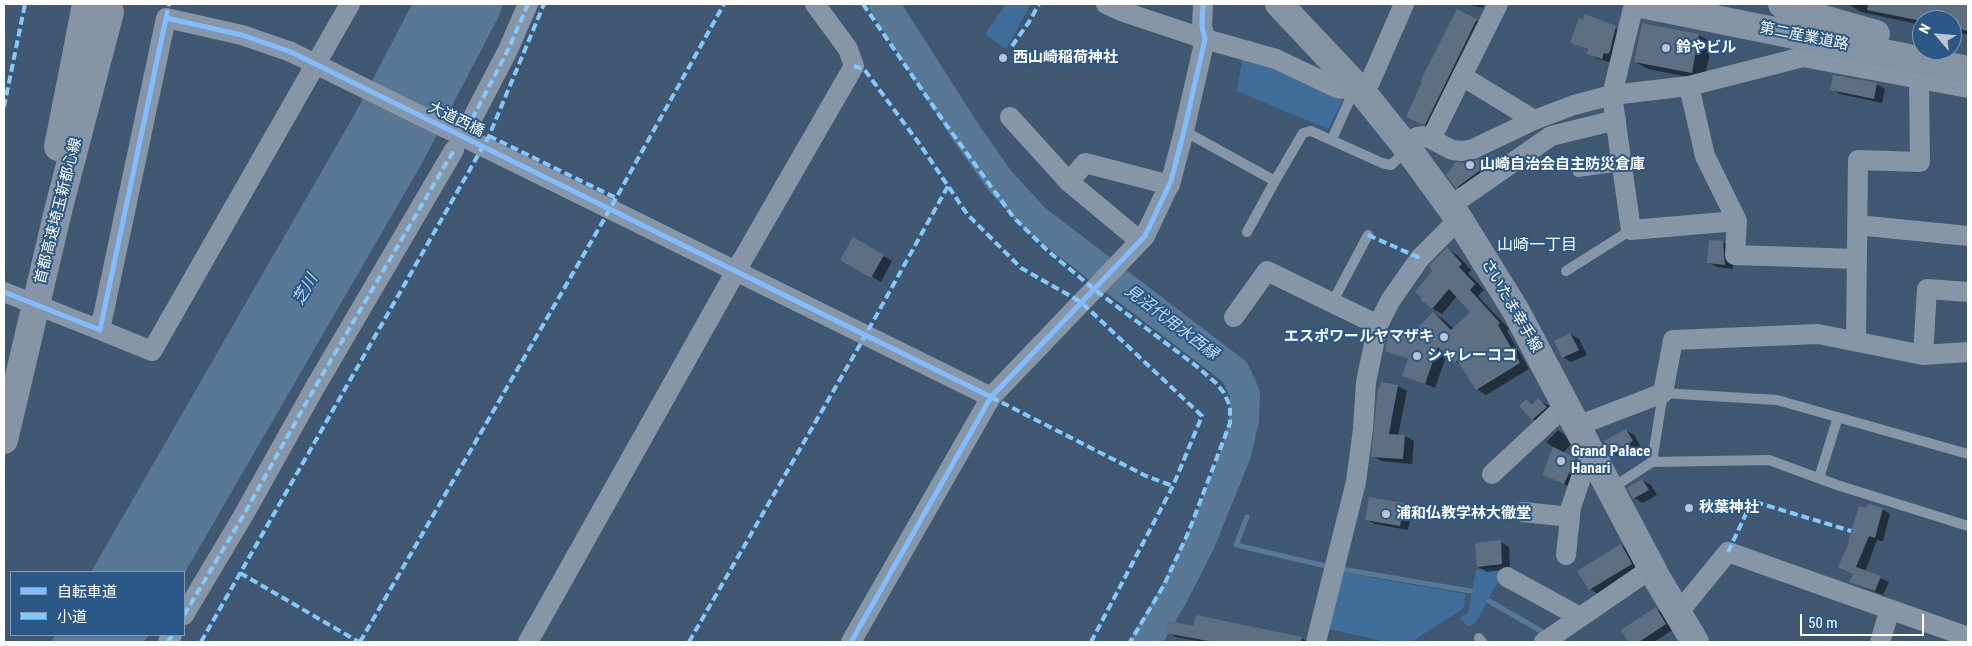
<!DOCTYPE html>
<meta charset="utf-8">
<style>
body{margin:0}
#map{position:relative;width:1972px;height:646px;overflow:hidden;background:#405871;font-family:"Roboto Condensed","Noto Sans JP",sans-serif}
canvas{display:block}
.frame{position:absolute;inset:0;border:5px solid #fff;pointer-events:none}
.legend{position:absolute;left:10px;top:571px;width:175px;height:65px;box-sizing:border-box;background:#2b5886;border:1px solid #809bb6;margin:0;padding:6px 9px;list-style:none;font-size:15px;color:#fff}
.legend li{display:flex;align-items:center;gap:10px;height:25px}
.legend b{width:25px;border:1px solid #809bb6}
.north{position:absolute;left:1912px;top:10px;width:50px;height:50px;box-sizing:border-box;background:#2b5886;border:1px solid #809bb6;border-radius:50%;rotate:297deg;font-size:14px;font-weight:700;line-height:20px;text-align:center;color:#fff}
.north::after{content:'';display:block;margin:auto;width:18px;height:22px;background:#bcc5cd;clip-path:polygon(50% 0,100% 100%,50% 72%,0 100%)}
.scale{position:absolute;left:1800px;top:614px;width:124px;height:22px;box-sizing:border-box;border:2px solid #fff;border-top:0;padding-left:6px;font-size:15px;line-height:18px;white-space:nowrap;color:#fff;-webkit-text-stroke:4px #2b5886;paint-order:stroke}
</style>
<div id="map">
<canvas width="1972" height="646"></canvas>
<div class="frame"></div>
<ul class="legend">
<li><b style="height:6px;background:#80bcff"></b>自転車道</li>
<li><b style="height:6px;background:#80caff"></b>小道</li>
</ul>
<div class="north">N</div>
<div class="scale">50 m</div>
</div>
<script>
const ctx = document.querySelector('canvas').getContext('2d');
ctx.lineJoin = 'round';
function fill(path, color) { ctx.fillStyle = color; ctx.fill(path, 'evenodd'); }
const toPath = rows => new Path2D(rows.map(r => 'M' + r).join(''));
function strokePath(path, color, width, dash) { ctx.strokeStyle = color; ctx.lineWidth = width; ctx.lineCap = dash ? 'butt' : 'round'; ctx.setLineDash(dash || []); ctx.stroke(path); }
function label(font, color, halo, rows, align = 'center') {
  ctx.font = font + ' "Roboto Condensed","Noto Sans JP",sans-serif'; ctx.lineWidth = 4; ctx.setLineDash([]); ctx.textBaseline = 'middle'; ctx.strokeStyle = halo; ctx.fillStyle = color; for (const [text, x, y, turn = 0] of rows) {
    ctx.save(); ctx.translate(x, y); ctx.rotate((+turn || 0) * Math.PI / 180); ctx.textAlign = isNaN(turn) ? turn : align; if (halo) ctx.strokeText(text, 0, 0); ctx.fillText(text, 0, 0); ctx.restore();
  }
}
const green = toPath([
 [1006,4,1031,4,1006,49,985,34],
 [1243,55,1274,63,1343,99,1328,129,1237,91],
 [1511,565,1505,576,1502,574,1476,622,1468,627,1460,618,1468,613,1476,570],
 [1341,572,1465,594,1464,608,1411,642,1386,642,1329,629]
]);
const water = toPath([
 [412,4,503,4,499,16,421,165,184,574,184,572,91,572,357,110],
 [55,635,149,635,144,642,51,642]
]);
const shadow = toPath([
 [1464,4,1484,4,1483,8],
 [1848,4,1968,4,1968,35,1952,31,1952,20,1922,20,1922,25,1861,12],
 [1458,10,1485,25,1434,129,1416,121,1423,82],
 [1585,16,1625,32,1611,63,1596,58,1587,53,1589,50,1572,42],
 [1699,35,1712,43,1704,80,1648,69,1635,62],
 [1876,84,1885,89,1882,103,1840,94,1832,89],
 [1482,159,1495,167,1470,194,1457,187,1464,164],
 [854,239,892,261,881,282,842,259],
 [1723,242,1731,248,1733,269,1717,267,1708,262],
 [1448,249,1457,255,1471,270,1468,273,1484,290,1478,296,1509,329,1507,331,1529,369,1486,395,1477,389,1462,366,1447,354,1435,388,1404,375,1409,360,1386,350,1411,336,1433,313,1443,319,1454,329,1472,312,1457,296,1442,314,1432,308,1434,271],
 [1570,334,1579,339,1587,355,1571,362,1563,357],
 [1382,383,1398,386,1407,391,1398,436,1405,436,1414,441,1412,464,1381,461,1373,456],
 [1527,400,1534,404,1538,400,1552,407,1546,427,1533,419,1520,406],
 [1558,430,1574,441,1563,453,1584,464,1573,488,1543,475,1554,448,1546,442],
 [1626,430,1634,435,1641,447,1621,458,1612,453],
 [1642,480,1651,485,1657,495,1643,503,1634,498],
 [1403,504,1412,509,1408,530,1375,524,1366,519],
 [1867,509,1882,509,1890,514,1883,541,1877,540,1865,572,1889,582,1883,595,1851,582,1854,575],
 [1501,542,1509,547,1510,569,1487,572,1478,567],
 [1621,545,1630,550,1640,569,1598,594,1590,589],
 [1656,609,1665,614,1674,629,1654,642,1629,642,1622,631],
 [1194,627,1301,638,1308,642,1203,642,1176,637,1167,632]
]);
const stream = toPath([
 [1247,517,1236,545,1330,567],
 [1341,569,1470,591],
 [1489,601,1541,631]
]);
const river = toPath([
 [884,4,967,134,1000,181,1035,219,1235,372,1245,394,1244,420,1236,454,1223,486,1200,543,1173,596,1146,642]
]);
const building = toPath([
 [1868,4,1968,4,1968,31,1952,27,1952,20,1917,20,1867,10],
 [1457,9,1477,19,1425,125,1421,124,1406,117,1422,82,1420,82],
 [1585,14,1616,26,1610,51,1608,54,1604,53,1602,59,1586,54,1588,49,1570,43,1579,18,1583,19],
 [1642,23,1699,34,1692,73,1634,62],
 [1833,75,1877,83,1874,99,1830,90],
 [1482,158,1486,166,1456,188,1446,175,1456,162,1464,163],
 [853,237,884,255,871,278,840,260],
 [1709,240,1723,241,1725,265,1707,263],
 [1447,247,1462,264,1459,267,1475,284,1470,290,1500,323,1498,325,1520,363,1476,390,1457,360,1455,363,1438,347,1425,384,1402,376,1408,359,1385,351,1390,328,1411,335,1433,312,1451,330,1470,312,1449,289,1432,309,1420,299,1421,297,1415,292,1432,271,1429,266],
 [1570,333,1579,350,1562,358,1554,341],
 [1381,382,1398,385,1389,434,1405,435,1403,459,1371,457,1378,387,1380,388],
 [1538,398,1547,407,1532,420,1519,406,1526,399,1532,404],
 [1626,429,1633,441,1611,454,1604,441],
 [1553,447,1576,458,1564,484,1542,475],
 [1642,479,1649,490,1633,499,1627,488],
 [1369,497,1404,503,1400,526,1365,520],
 [1868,504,1883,508,1875,538,1869,536,1856,567,1881,576,1875,591,1849,582,1853,574,1838,567,1849,543,1848,542,1859,506,1866,508],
 [1501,540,1502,564,1477,567,1475,543],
 [1621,544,1632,564,1589,590,1577,571],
 [1656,607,1666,624,1639,642,1628,642,1621,630],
 [1196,615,1302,637,1301,642,1213,642,1165,633,1168,621,1193,626]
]);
const lane = toPath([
 [1184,131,1275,181,1303,133,1311,131,1382,163,1391,165,1408,149],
 [1332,139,1355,88],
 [1578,172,1622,166],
 [1247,232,1275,181],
 [1566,271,1631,230],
 [1332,303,1368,235],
 [1652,462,1663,393,1777,400,1968,454],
 [1819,478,1838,417],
 [1612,488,1652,462,1769,460,1837,485,1968,526],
 [1479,638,1482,642]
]);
const street = toPath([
 [1106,4,1121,11,1205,39,1276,59,1337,88,1346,89,1356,85],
 [1498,4,1462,76,1534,120],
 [1634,4,1612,95,1631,230,1737,221],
 [1689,86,1705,156,1737,221,1735,255,1857,259],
 [1363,93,1370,82,1404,4],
 [1010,117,1069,182,1140,241],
 [472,119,508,50,528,4],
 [1431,139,1462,76],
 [1408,149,1417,137,1422,136,1431,139,1452,150,1462,151,1473,149,1534,120,1574,105,1612,95,1689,86,1803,57,1968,88],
 [1069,182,1085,163,1170,185],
 [1450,206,1551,136,1616,120],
 [610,209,991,397],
 [1857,225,1968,236],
 [4,292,100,330,166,18,242,35,291,52],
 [1234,317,1267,271,1378,325],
 [100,330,152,351,350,4],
 [1856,341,1858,160,1920,162,1919,79],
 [1923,355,1927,289,1968,292],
 [1577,426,1663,393,1673,340,1818,334,1923,355,1968,352],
 [1492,474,1566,405],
 [1523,512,1570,517],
 [1566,555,1571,507,1584,469,1595,460],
 [1507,577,1580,617],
 [1678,613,1728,552,1968,637],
 [184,615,243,516,314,389,454,150],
 [168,642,172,635],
 [528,642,736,271,854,66,848,49,815,4],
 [851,642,991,397,1145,236,1171,181,1184,131,1205,39,1202,26,1203,4],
 [1316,642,1356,482,1363,429,1366,382,1378,325,1390,301,1420,258,1459,219],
 [1544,642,1652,568],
 [1880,642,1890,609]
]);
const primary = toPath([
 [1279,4,1363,93,1408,149,1459,219,1516,311,1658,580,1695,642],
 [1641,4,1968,70],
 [1782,4,1823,19,1876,34]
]);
const highway = toPath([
 [77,51,86,4]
]);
const streetBridge = toPath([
 [291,52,610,209]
]);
const highwayBridge = toPath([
 [58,147,77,51],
 [4,440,59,207,110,12]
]);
const quiet = toPath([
 [863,4,942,119,1014,218,1048,251,1095,290,1195,365,1216,383,1224,393,1230,406,1230,423,1189,531,1164,585,1130,642],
 [166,18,169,4],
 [1012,46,1029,22,1039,4],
 [854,66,864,69,921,146,967,214,1021,268,1081,302,1202,416,1173,486,1091,642],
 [4,107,25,4],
 [472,119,508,50,528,4],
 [489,136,616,198],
 [1368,235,1420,258],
 [991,397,1146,476,1173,486],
 [1728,552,1752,501,1851,531],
 [240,573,359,642],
 [184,615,243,516,314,389,454,150],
 [168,642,172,635],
 [201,642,489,136,544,4],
 [360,642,610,209,724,4],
 [689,642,865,336,948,186]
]);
const cycleway = toPath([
 [4,292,100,330,166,18,242,35,291,52,991,397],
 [851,642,991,397,1145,236,1171,181,1184,131,1205,39,1202,26,1203,4]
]);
const markers = [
 [1666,48,5,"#bcc5cd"],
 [1003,58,5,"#bcc5cd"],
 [1470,165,5,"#bcc5cd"],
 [1444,337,5,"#bcc5cd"],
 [1417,356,5,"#bcc5cd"],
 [1561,461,5,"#bcc5cd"],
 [1689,508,5,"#bcc5cd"],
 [1386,514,5,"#bcc5cd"]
];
const streetNames = [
 ["第二産業道路",1804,37,11],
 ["大道西橋",456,120,26],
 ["首都高速埼玉新都心線",59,211,-76],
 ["さいたま幸手線",1511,306,60]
];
const poiNames = [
 ["鈴やビル",1676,48],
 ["西山崎稲荷神社",1013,58],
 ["山崎自治会自主防災倉庫",1480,165],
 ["エスポワールヤマザキ",1434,337,"right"],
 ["シャレーココ",1427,356],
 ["Grand Palace",1571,452],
 ["Hanari",1571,469],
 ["秋葉神社",1699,508],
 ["浦和仏教学林大徹堂",1396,514]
];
const neighbourhoodNames = [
 ["山崎一丁目",1537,246]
];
const waterNames = [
 ["芝川",306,290,-60],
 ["見沼代用水西縁",1171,323,37]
];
fill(green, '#406e9b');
fill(water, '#597896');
fill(shadow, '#0007');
strokePath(stream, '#597896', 5);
strokePath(river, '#597896', 30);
fill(building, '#5d7083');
strokePath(lane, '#8696a7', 10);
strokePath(street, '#8696a7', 20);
strokePath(primary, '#8494a4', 28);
strokePath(highway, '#8694a5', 28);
strokePath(streetBridge, '#8696a7', 20);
strokePath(highwayBridge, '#8694a5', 28);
strokePath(quiet, '#80caff', 4, [8, 4]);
strokePath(cycleway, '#80bcff', 5);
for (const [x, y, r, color] of markers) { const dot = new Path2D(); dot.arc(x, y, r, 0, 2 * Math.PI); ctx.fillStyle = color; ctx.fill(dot); strokePath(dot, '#2b5886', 2); }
label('15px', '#fff', '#2b5886', streetNames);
label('bold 15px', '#fff', '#2b5886', poiNames, 'left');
label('16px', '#fff', '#2b5886', neighbourhoodNames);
label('italic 16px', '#c2d9ef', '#2b5886', waterNames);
</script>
